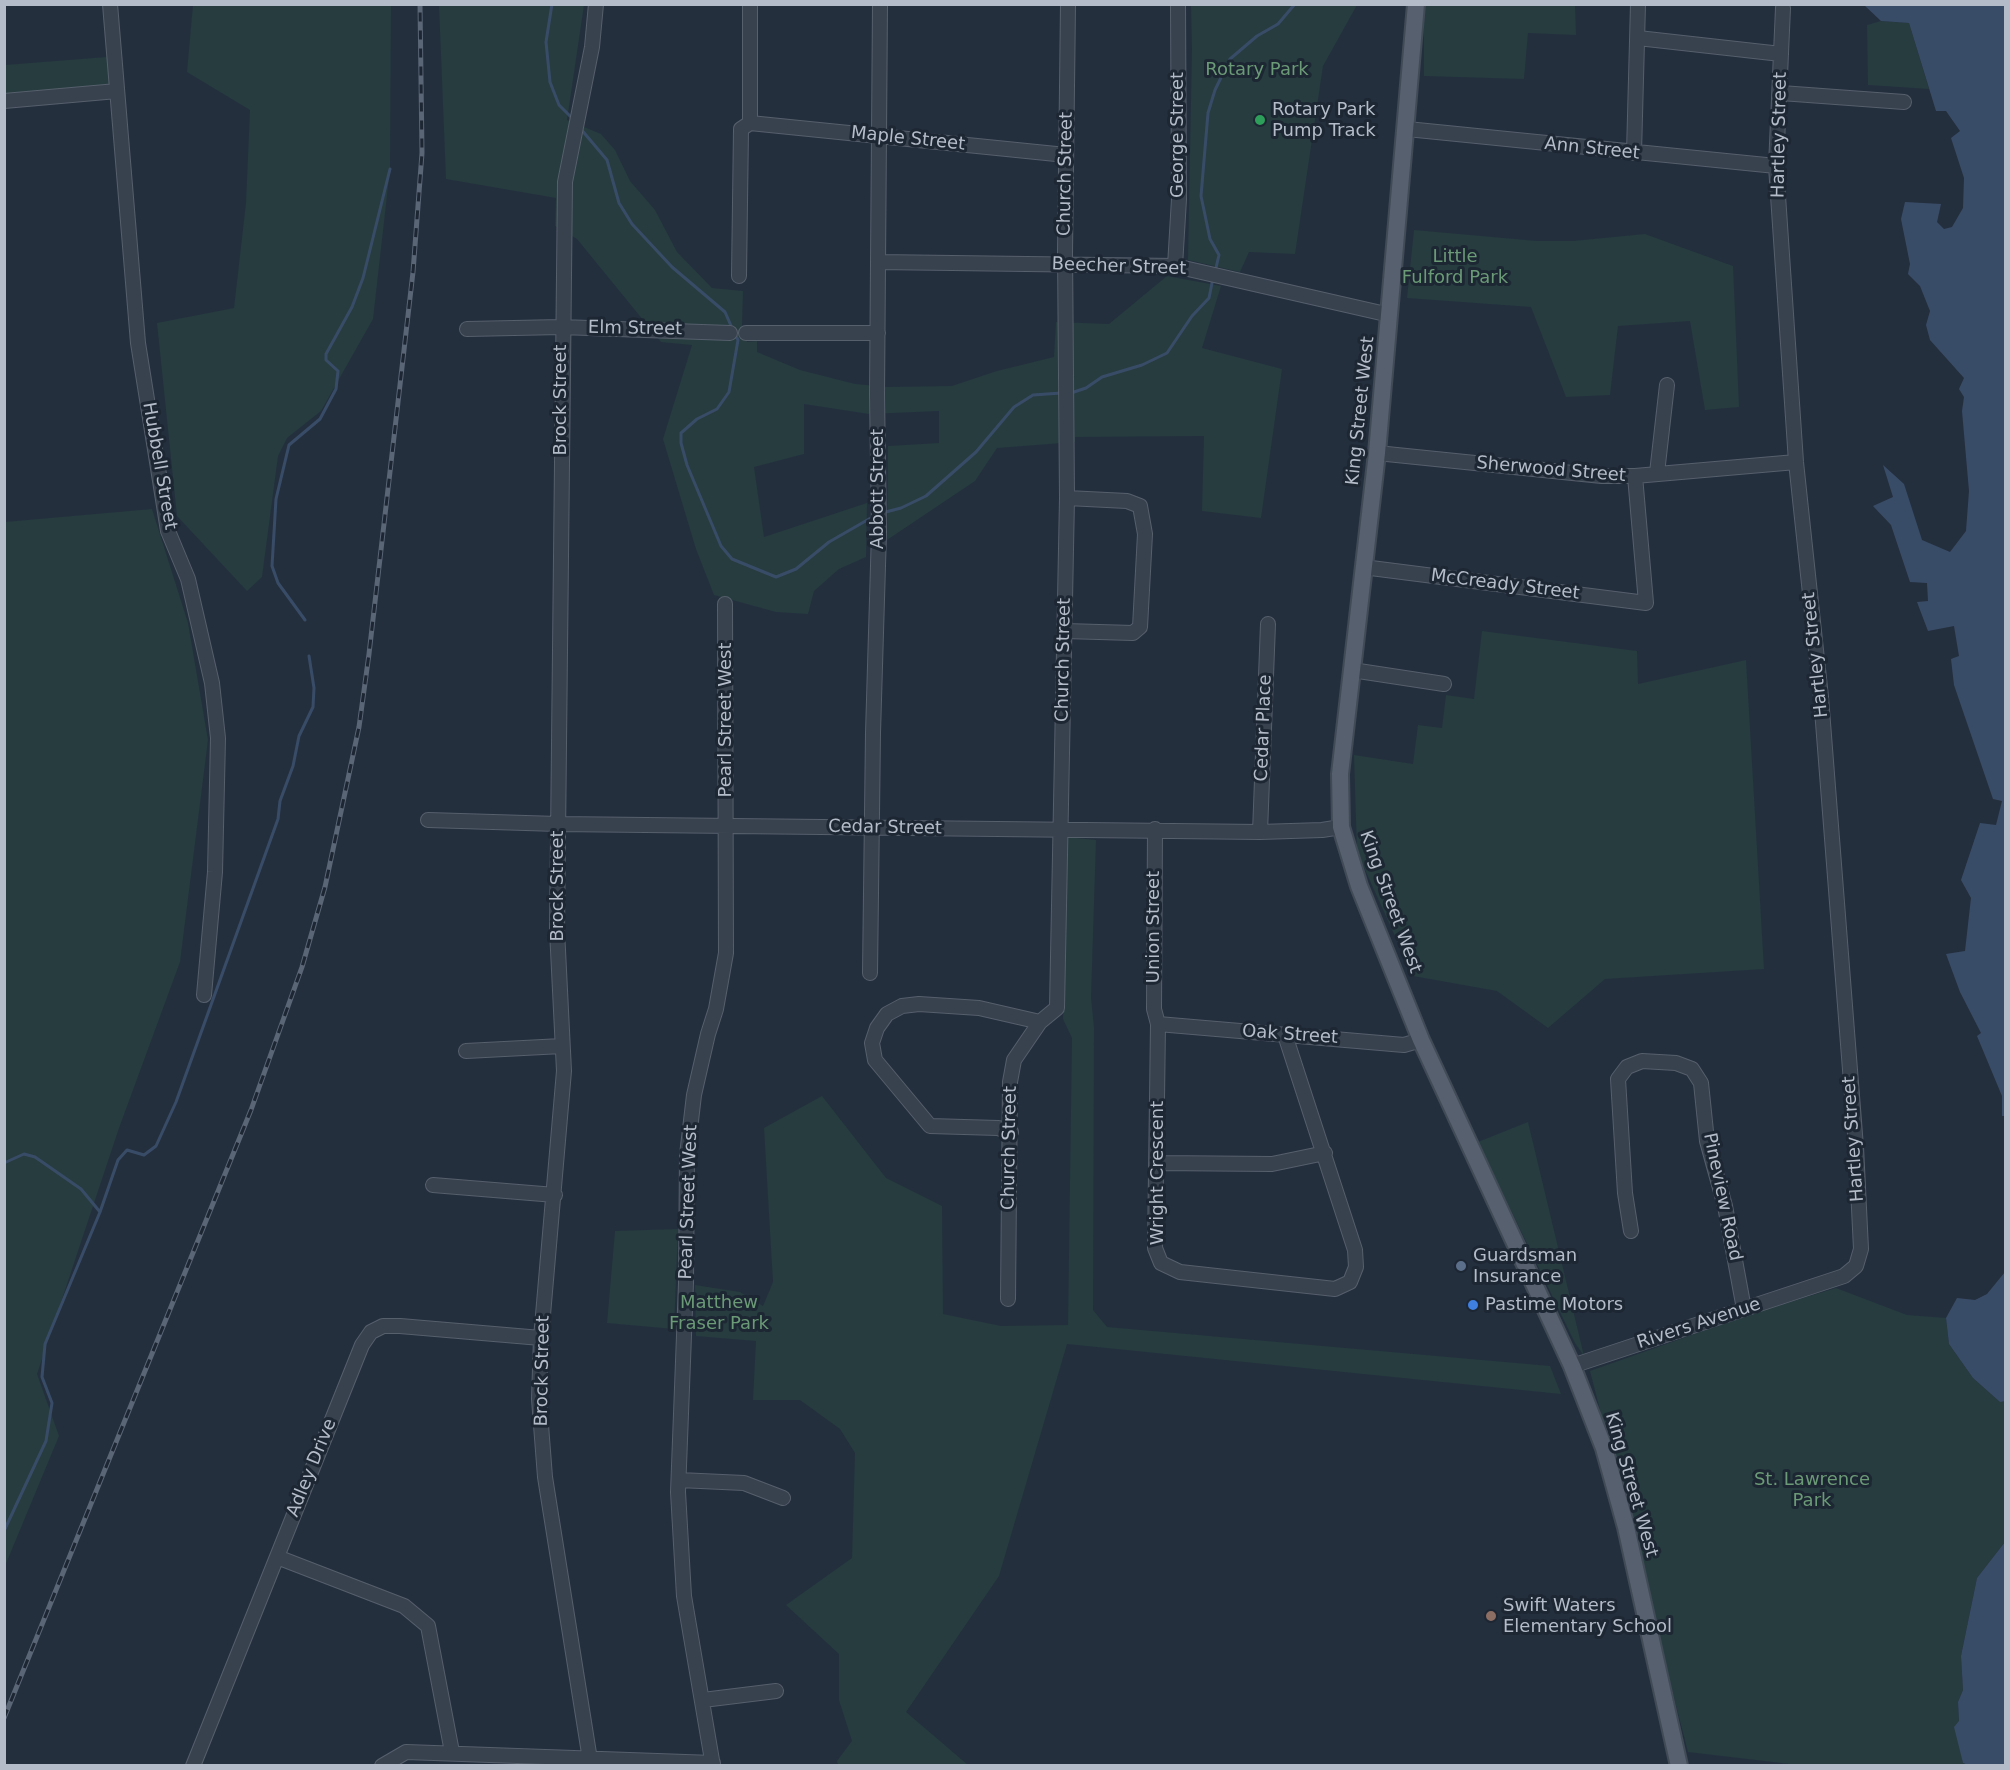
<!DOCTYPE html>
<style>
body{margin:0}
#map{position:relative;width:2010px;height:1770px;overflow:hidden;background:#242f3e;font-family:"DejaVu Sans",sans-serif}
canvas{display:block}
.frame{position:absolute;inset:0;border:6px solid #b4bcc9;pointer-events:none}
</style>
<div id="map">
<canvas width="2010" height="1770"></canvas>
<div class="frame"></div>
</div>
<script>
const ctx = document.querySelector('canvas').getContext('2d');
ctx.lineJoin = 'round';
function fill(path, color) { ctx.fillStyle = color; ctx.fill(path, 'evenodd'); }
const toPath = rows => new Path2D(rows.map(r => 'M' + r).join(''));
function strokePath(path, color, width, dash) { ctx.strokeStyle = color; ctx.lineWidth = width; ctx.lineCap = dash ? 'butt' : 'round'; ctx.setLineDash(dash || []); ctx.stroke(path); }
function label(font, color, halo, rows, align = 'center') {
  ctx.font = font + ' "DejaVu Sans",sans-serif'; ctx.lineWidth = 6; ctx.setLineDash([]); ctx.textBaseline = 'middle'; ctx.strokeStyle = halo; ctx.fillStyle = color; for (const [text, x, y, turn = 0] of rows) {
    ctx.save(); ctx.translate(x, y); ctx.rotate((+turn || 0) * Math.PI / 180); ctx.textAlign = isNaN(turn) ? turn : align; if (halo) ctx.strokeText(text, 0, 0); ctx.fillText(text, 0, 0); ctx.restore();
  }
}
const green = toPath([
 [193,5,391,5,390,169,373,319,321,411,287,438,278,456,262,577,247,591,177,516,157,323,234,308,246,203,250,110,187,72],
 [439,5,584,5,567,120,601,134,615,150,630,181,655,210,677,252,712,288,743,291,742,326,747,342,757,341,757,352,800,370,855,384,888,387,952,386,997,371,1054,357,1056,322,1109,324,1167,276,1221,286,1202,348,1282,369,1261,518,1202,511,1204,436,1075,437,1075,442,997,448,975,481,887,540,888,446,939,443,939,411,869,414,804,404,804,454,754,467,764,537,867,503,866,557,839,569,814,591,808,614,776,612,714,595,696,549,663,439,692,345,661,342,577,239,555,226,556,198,446,179],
 [1191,5,1357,5,1323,66,1295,254,1249,252,1240,272,1188,260,1192,49],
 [1424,5,1575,5,1576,35,1528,33,1524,79,1424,76],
 [1881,21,1909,23,1929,89,1868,85,1867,25],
 [107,57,110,85,5,94,5,65],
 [1414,230,1537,241,1573,241,1645,234,1733,266,1739,407,1705,410,1690,321,1618,326,1610,395,1566,397,1531,307,1407,298],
 [152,509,188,623,208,740,180,962,119,1128,37,1374,59,1436,5,1566,5,522],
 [1482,631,1637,651,1638,684,1746,660,1764,969,1605,979,1548,1028,1497,991,1413,976,1357,852,1354,755,1413,764,1418,725,1442,728,1446,695,1474,699],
 [1066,837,1096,840,1091,998,1094,1028,1093,1310,1107,1327,1550,1366,1561,1394,1067,1344,999,1576,906,1712,968,1765,838,1765,837,1761,852,1741,839,1700,839,1654,786,1605,852,1558,855,1453,840,1429,800,1400,753,1400,756,1341,696,1336,695,1285,740,1292,763,1306,773,1282,764,1128,822,1096,886,1178,942,1206,943,1314,1001,1326,1068,1325,1072,1038,1063,1019],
 [1528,1122,1584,1356,1575,1343,1478,1142],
 [678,1229,674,1329,607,1323,615,1231],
 [1836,1288,1907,1315,1946,1318,1949,1344,1973,1378,2000,1402,2005,1401,2005,1542,1977,1578,1961,1656,1963,1690,1958,1702,1959,1721,1963,1763,1968,1765,1807,1766,1688,1752,1590,1371,1754,1313]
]);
const water = toPath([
 [1864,5,2005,5,2005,1116,2002,1116,2002,1096,1977,1036,1981,1033,1960,992,1946,954,1965,951,1971,898,1961,880,1980,823,1996,825,2002,801,1993,799,1954,685,1951,659,1959,656,1954,626,1928,631,1917,602,1928,601,1927,583,1910,582,1891,525,1873,506,1893,497,1883,465,1904,484,1922,540,1950,552,1966,531,1969,491,1962,411,1964,397,1959,389,1964,378,1930,340,1926,325,1930,311,1920,286,1908,274,1910,264,1901,219,1905,202,1941,204,1937,222,1944,229,1952,227,1963,208,1964,178,1951,138,1960,131,1946,111,1936,111,1909,23,1881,21],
 [2005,1272,2006,1401,2000,1402,1973,1378,1949,1344,1946,1318,1957,1298,1975,1300,1987,1294],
 [2005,1542,2005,1765,1968,1765,1963,1763,1954,1727,1959,1721,1958,1702,1963,1690,1961,1656,1977,1578]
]);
const stream = toPath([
 [552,4,546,42,550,82,559,105,572,118],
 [580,128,607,160,619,203,632,224,672,267,725,312,732,328],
 [1215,272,1219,255,1210,239,1201,196,1208,113,1215,90,1230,59,1257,36,1278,24,1295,4],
 [735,334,738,340,729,392,717,409,697,419,681,433,681,443,687,465,721,546,732,559,776,577,796,569,829,542,876,515],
 [1071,393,1086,388,1102,377,1142,365,1167,353,1192,316,1209,298,1213,278],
 [882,513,901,508,926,496,976,452,1014,407,1033,395,1061,393],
 [305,620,278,583,272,566,276,499,289,445,320,419,336,389,338,371,326,360,326,354,352,307,363,278,390,169],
 [4,1163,24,1154,35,1157,81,1189,100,1212],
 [4,1531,46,1441,52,1403,42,1377,45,1344,100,1212,118,1160,127,1150,144,1155,156,1146,176,1102,278,819,280,801,293,766,299,736,313,707,314,688,309,656]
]);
const minor = toPath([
 [110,4,138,343,168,531,188,579,212,683,218,738,215,872,204,995],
 [750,4,750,123],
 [1638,38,1781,54],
 [1781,93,1904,102],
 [4,101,117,91],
 [750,123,1066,155],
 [1407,129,1776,166],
 [1634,153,1638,4],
 [878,262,1175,266,1390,315],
 [1175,266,1179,199,1178,4],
 [739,276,741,129,750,123],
 [467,329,561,327,730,333],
 [746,333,878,333],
 [1377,453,1602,476,1635,476,1796,462],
 [1657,473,1667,385],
 [1363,567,1646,603,1635,476],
 [1065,631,1133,633,1140,627,1145,534,1140,506,1127,501,1067,498],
 [1352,670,1444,684],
 [428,820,558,824,1260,832,1322,830,1341,827],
 [1155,829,1154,1009,1158,1024,1155,1248,1161,1263,1180,1272,1335,1289,1350,1282,1356,1267,1355,1250,1285,1035],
 [1260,832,1268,624],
 [870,973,873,733,879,532,877,394,880,4],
 [1158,1024,1404,1045,1421,1040],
 [466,1051,562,1046],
 [1011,1132,998,1128,930,1126,875,1060,872,1043,877,1028,887,1014,902,1006,919,1004,979,1008,1040,1022],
 [1157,1163,1272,1164,1325,1153],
 [433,1185,555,1195],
 [1631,1231,1625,1193,1618,1079,1627,1067,1642,1061,1676,1063,1692,1069,1701,1083,1707,1141,1725,1206,1744,1309],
 [1008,1299,1010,1082,1014,1060,1040,1022,1057,1008,1067,498,1065,252,1068,4],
 [1572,1366,1844,1276,1856,1266,1861,1249,1856,1147,1821,697,1796,462,1776,166,1783,8],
 [679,1480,744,1483,783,1498],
 [277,1557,404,1606,428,1626,452,1752],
 [703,1700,776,1691],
 [193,1766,362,1345,371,1332,383,1326,400,1326,541,1338],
 [382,1766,406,1752,713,1763],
 [591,1766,545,1477,539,1399,541,1338,564,1071,557,930,565,182,592,47,596,4],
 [713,1766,684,1596,678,1492,686,1283,687,1155,694,1095,708,1034,716,1009,726,953,725,604]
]);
const major = toPath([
 [1416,4,1377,453,1340,774,1341,827,1359,886,1421,1040,1572,1366,1604,1448,1626,1527,1679,1766]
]);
const rail = toPath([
 [4,1718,251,1110,302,967,325,887,359,727,369,654,413,272,422,153,420,4]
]);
const markers = [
 [1260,120,6,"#2e9e5b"],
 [1461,1266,6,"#5c6f8a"],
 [1473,1305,6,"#3f7fe0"],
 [1491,1616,6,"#8d6e63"]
];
const parkNames = [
 ["Rotary Park",1257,70],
 ["Little",1455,257],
 ["Fulford Park",1455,278],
 ["Matthew",719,1303],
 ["Fraser Park",719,1324],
 ["St. Lawrence",1812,1480],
 ["Park",1812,1501]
];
const poiNames = [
 ["Rotary Park",1272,110],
 ["Pump Track",1272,131],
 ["Guardsman",1473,1256],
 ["Insurance",1473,1277],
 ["Pastime Motors",1485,1305],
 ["Swift Waters",1503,1606],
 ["Elementary School",1503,1627]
];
const streetNames = [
 ["George Street",1178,135,-90],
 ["Hartley Street",1780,135,-89],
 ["Maple Street",908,139,6],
 ["Ann Street",1592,149,6],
 ["Church Street",1066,174,-89],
 ["Beecher Street",1119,267,2],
 ["Elm Street",635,329,1],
 ["Brock Street",561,400,-90],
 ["King Street West",1361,411,-84],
 ["Hubbell Street",159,466,80],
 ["Sherwood Street",1551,470,5],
 ["Abbott Street",878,489,-90],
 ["McCready Street",1505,585,7],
 ["Hartley Street",1816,655,-96],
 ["Church Street",1064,660,-89],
 ["Pearl Street West",726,720,-90],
 ["Cedar Place",1264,728,-88],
 ["Cedar Street",885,828,1],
 ["Brock Street",558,886,-90],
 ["King Street West",1390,902,70],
 ["Union Street",1154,927,-90],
 ["Oak Street",1290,1035,4],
 ["Hartley Street",1854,1139,-94],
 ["Church Street",1010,1148,-89],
 ["Wright Crescent",1158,1173,-90],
 ["Pineview Road",1722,1197,78],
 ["Pearl Street West",689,1202,-88],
 ["Rivers Avenue",1699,1324,-18],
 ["Brock Street",543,1371,-89],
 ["Adley Drive",312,1468,-68],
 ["King Street West",1631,1485,74]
];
fill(green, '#263c3f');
fill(water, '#394c67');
strokePath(stream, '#394c67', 3);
strokePath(minor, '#565f6c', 16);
strokePath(major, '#414a57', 20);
strokePath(minor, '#38414e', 14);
strokePath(major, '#56606e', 16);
strokePath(rail, '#5a6575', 5);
strokePath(rail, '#1d2633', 3, [9]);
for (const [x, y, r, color] of markers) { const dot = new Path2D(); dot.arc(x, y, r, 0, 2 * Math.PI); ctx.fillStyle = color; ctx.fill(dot); strokePath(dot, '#1d2633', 2); }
label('18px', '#6b9a76', '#1d2633', parkNames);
label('18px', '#b4bcc9', '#1d2633', poiNames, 'left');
label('18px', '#b4bcc9', '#1d2633', streetNames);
</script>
